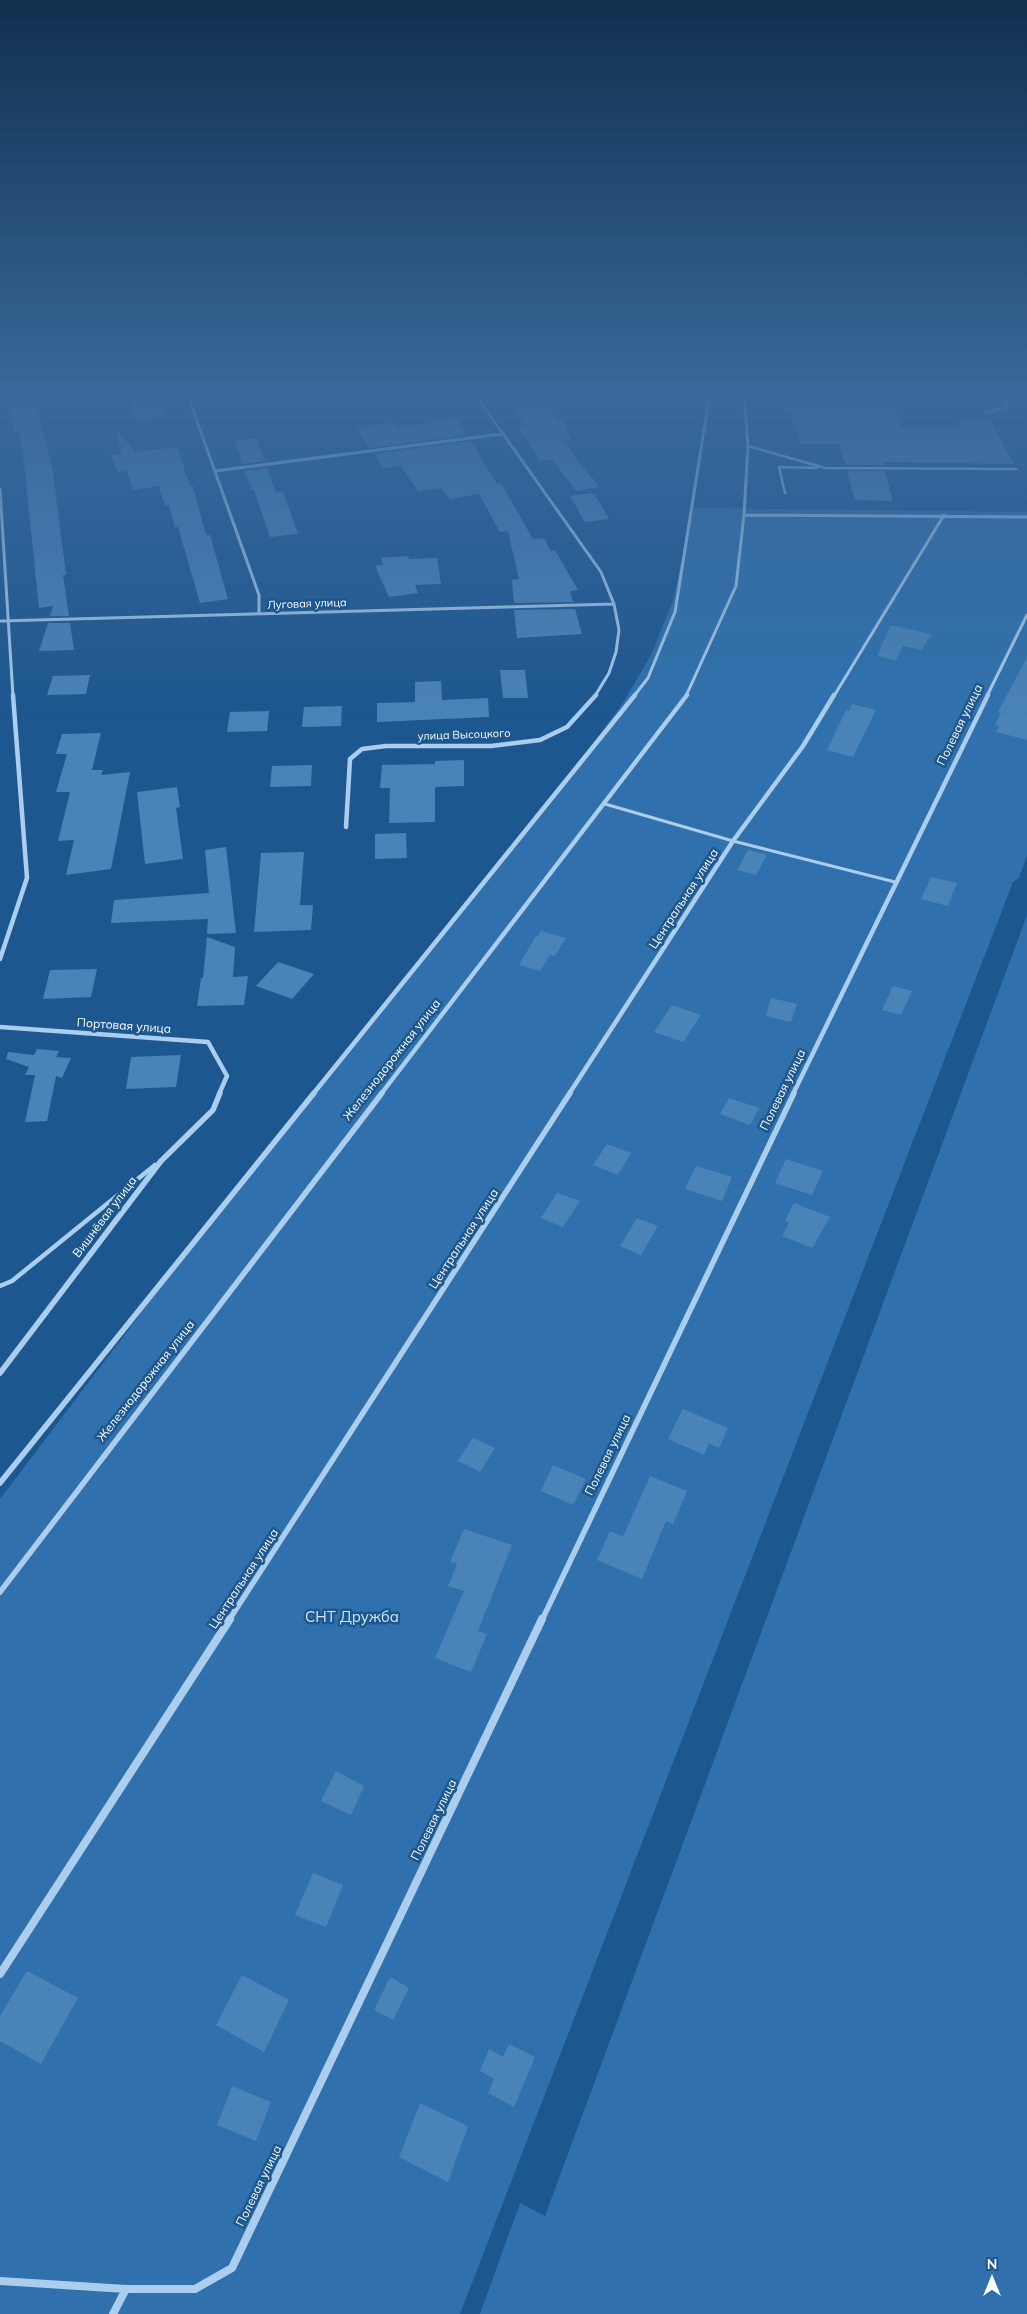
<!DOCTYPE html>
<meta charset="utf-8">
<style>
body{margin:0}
#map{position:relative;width:1027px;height:2314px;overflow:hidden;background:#1d578f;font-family:Mulish,sans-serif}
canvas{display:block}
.north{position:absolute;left:967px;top:2254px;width:50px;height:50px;-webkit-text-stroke:4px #1d578f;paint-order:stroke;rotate:0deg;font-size:14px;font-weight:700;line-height:20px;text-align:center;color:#fff}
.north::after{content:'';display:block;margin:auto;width:18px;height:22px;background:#fff;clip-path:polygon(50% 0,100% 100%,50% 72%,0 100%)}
</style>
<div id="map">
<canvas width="1027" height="2314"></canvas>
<div class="north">N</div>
</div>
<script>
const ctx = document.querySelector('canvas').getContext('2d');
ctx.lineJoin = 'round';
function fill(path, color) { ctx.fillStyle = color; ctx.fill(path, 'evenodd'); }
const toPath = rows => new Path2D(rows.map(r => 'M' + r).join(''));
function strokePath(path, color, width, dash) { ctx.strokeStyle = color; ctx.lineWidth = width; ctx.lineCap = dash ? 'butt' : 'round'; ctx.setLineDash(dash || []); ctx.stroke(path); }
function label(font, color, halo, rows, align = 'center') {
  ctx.font = font + ' Mulish,sans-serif'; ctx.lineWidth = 5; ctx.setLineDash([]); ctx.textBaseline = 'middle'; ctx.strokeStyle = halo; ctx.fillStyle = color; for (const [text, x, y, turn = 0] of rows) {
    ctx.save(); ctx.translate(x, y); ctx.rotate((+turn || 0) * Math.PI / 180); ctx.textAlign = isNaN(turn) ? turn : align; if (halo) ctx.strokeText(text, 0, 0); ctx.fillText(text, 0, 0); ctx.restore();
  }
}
const green = toPath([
 [692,508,1027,512,1027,856,1019,878,1013,882,460,2314,0,2314,0,1499,189,1250,590,748,623,703,651,655,673,601],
 [1027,915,1027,2314,480,2314,520,2203,545,2216]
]);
const building = toPath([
 [128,393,158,393,166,415,136,420],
 [503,393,537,393,558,421,563,420,572,440,562,440,599,487,576,491,552,459,540,461,518,427,526,426],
 [781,393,889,393,902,429,962,429,958,419,989,419,1014,464,883,462,883,465,846,465,839,444,800,444,791,413,786,413],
 [36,405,53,471,66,575,63,575,69,616,50,616,53,606,39,608,24,463,19,431,14,431,9,409],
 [457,418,467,435,370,448,356,428,392,422,396,428],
 [115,427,135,452,177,447,190,486,193,486,206,535,210,535,228,599,200,603,178,527,175,527,169,505,165,506,159,486,133,490,127,471,118,472,111,455,122,454],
 [256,438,265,461,243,464,235,441],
 [471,441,497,484,501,483,533,539,544,538,551,551,555,550,578,590,570,591,573,602,514,603,512,580,519,579,508,531,500,532,479,494,450,499,441,488,418,491,401,466,383,468,374,454],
 [267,468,276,492,283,491,298,534,270,537,254,490,251,490,245,471],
 [847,471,885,471,893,501,855,500],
 [594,493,609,519,585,522,570,496],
 [408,556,409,559,437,558,441,584,415,585,418,593,389,597,375,566,383,565,381,558],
 [575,609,582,634,517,638,514,610],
 [48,623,70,623,74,650,39,651],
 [891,625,931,634,922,650,903,646,896,660,877,656],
 [1027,657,1027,740,996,732,999,726,995,725,1001,713,998,712],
 [500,670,525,670,528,698,503,698],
 [90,675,86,694,47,695,53,676],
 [441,681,442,700,488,698,489,717,377,722,377,703,415,702,415,682],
 [852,704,876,710,853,757,827,750,846,710,849,711],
 [342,706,341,726,302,727,304,707],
 [269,711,267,731,227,732,230,712],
 [101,733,92,770,103,770,101,775,130,772,111,869,66,875,74,840,58,841,70,792,56,792,67,754,56,754,62,734],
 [464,760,464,786,435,787,435,822,389,823,390,788,380,788,382,765,435,764,435,761],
 [312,765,311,786,270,787,272,766],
 [177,787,180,807,176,808,183,859,145,864,137,792],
 [406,833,407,858,375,859,375,834],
 [226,847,236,933,207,934,208,919,111,923,114,900,209,893,205,850],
 [748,850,767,855,756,875,737,870],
 [304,852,300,905,313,905,311,930,254,932,261,853],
 [931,877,957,883,948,906,921,899],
 [541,931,566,938,555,956,550,955,540,971,519,965,536,936,538,937],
 [207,937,235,947,233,977,248,976,244,1005,197,1006,201,978,203,978],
 [278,962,314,974,292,999,256,986],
 [97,969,91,997,43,999,50,970],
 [893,986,912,991,901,1015,882,1010],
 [771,998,797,1004,791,1022,766,1016],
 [672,1005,701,1015,683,1042,654,1032],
 [37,1049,59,1051,56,1057,71,1058,62,1078,56,1076,47,1121,25,1122,35,1075,25,1075,29,1067,6,1059,8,1052,34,1055],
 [181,1055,176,1087,126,1089,131,1057],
 [729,1098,759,1108,750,1125,720,1114],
 [607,1144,631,1153,618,1175,593,1165],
 [786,1159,823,1171,812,1195,775,1183],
 [696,1166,732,1177,722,1201,685,1189],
 [557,1193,580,1201,563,1227,541,1218],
 [794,1203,830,1217,812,1248,782,1236,789,1223,785,1221],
 [637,1218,658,1226,641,1255,620,1246],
 [683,1409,728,1428,719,1448,709,1443,704,1455,668,1439],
 [473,1438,495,1448,480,1472,458,1461],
 [553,1465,586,1479,573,1505,541,1491],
 [650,1476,687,1491,673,1524,666,1521,642,1579,597,1560,610,1531,623,1537],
 [464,1529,512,1545,478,1631,487,1634,471,1672,435,1658,464,1591,448,1586,457,1564,450,1562],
 [336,1771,364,1786,351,1815,321,1801],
 [313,1873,343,1885,326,1927,295,1915],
 [27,1971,78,1998,41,2064,0,2041,0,2016],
 [242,1975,289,2000,264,2052,216,2025],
 [390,1977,409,1988,393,2020,374,2010],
 [509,2044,535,2057,514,2107,488,2093,494,2079,480,2071,489,2049,503,2057],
 [232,2086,271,2102,256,2141,217,2125],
 [420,2103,468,2126,448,2182,399,2157]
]);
const serviceFar2 = toPath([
 [986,413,1005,407,1009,393],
 [748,446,825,468,1016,469],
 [785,493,779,467,817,468]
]);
const serviceFar1 = toPath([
 [605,804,733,841,895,882]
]);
const service = toPath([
 [0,1286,12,1281,155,1165]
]);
const minorFar3 = toPath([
 [187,393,259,595,259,614],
 [474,393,601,572,614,604,619,630,616,652,609,673,595,696],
 [744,393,748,446,744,515,1027,517],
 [215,471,502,434],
 [0,489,13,696],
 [0,621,614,604],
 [634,696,648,678,675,612,710,393],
 [686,696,736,586,744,515],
 [834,696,944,515],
 [987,696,1027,615]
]);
const minorFar2 = toPath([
 [346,827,350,759,362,749,386,746,491,746,540,740,567,727,596,695],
 [0,959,27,878,13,695],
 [0,1027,208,1042,227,1076,219,1094],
 [313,1094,635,695],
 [381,1094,687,695],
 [569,1094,733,841,803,746,834,695],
 [793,1094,988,695]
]);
const minorFar1 = toPath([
 [0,1373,161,1161,213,1110,220,1093],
 [0,1483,314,1093],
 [0,1592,382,1093],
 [229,1620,570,1093],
 [542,1620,794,1093]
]);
const minor = toPath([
 [0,1974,230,1619],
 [0,2281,126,2289,195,2289,232,2268,542,1619],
 [113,2314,126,2289]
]);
const tertiary = toPath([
 [0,397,15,393]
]);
const farStreetnames = [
 ["Луговая улица",307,604,-2],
 ["улица Высоцкого",464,735,-2]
];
const streetNames = [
 ["Полевая улица",960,725,-64],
 ["Центральная улица",684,899,-57],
 ["Портовая улица",124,1026,4],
 ["Железнодорожная улица",392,1060,-52],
 ["Полевая улица",783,1090,-64],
 ["Вишнёвая улица",105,1217,-53],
 ["Центральная улица",464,1239,-57],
 ["Железнодорожная улица",146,1381,-52],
 ["Полевая улица",608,1455,-64],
 ["Центральная улица",244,1579,-57],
 ["Полевая улица",434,1820,-64],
 ["Полевая улица",259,2186,-64]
];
const nearParknames = [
 ["СНТ Дружба",352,1617]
];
fill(green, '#3071ad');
fill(building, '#4a83b8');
strokePath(serviceFar2, '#acceee', 2.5);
strokePath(serviceFar1, '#acceee', 3);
strokePath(service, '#acceee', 4.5);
strokePath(minorFar3, '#acceee', 3);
strokePath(minorFar2, '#acceee', 4.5);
strokePath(minorFar1, '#acceee', 5.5);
strokePath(minor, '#acceee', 8);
strokePath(tertiary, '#acceee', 5.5);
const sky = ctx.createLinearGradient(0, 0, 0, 717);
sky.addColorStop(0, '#10304f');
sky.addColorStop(0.55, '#3a699b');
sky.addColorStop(1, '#3a699b00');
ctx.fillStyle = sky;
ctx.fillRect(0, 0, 1027, 717);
label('11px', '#fff', '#1d578f', farStreetnames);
label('12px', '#fff', '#1d578f', streetNames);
label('15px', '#d1e6fa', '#1d578f', nearParknames);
</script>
